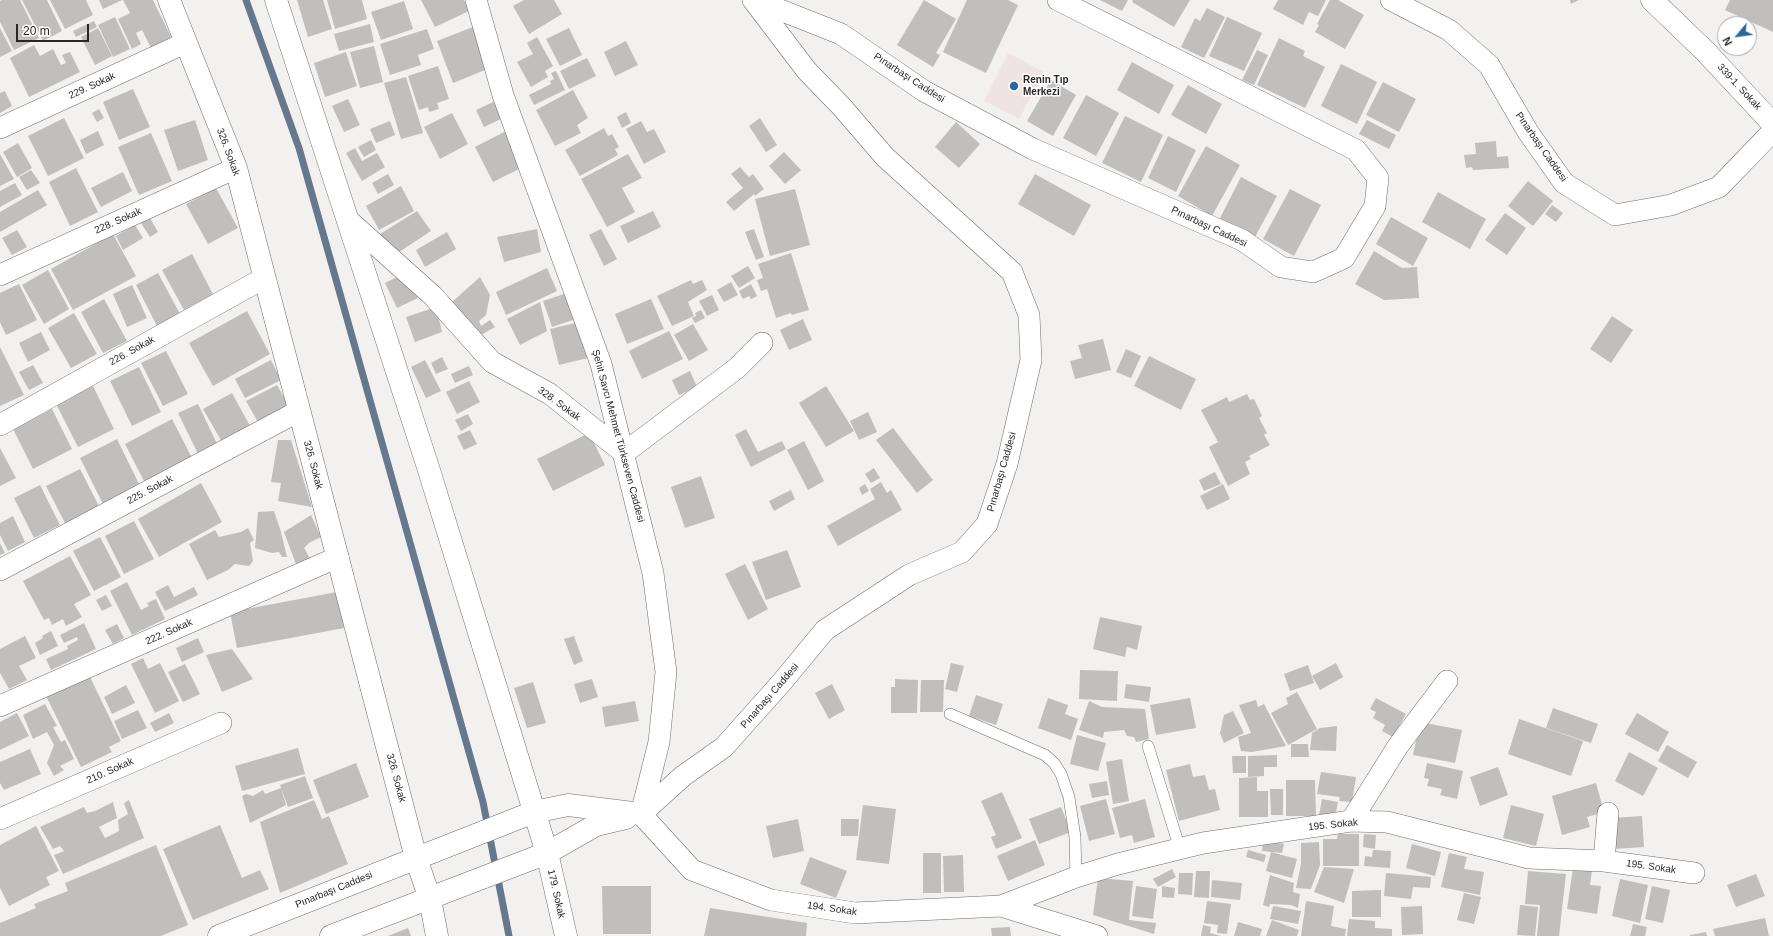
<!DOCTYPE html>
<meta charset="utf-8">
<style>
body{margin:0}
#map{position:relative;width:1773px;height:936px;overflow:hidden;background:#f3f0f0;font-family:Arial,sans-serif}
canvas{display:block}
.north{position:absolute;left:1717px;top:16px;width:40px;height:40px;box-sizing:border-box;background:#fff;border:1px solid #a9a8a9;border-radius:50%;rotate:241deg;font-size:11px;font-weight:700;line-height:16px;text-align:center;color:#282627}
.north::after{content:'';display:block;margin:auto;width:14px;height:18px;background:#2b669d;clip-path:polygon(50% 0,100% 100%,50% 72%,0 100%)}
.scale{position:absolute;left:16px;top:24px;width:73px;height:18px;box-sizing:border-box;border:2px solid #282627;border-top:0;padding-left:5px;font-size:12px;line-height:14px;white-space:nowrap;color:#282627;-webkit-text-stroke:3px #fff;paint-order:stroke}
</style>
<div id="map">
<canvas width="1773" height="936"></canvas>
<div class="north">N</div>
<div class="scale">20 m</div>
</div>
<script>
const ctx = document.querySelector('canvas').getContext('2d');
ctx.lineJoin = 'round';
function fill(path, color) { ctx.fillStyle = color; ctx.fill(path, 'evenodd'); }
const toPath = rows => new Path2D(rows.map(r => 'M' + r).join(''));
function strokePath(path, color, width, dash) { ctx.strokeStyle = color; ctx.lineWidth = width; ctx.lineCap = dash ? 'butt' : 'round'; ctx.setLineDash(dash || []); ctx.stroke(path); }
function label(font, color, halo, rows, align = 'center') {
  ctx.font = font + ' Arial,sans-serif'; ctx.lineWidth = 3; ctx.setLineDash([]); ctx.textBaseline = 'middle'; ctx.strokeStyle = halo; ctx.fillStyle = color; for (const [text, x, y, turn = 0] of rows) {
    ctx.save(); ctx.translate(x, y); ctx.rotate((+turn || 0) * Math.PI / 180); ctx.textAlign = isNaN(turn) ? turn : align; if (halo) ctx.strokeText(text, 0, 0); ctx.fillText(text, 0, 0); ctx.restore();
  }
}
const built = toPath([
 [1008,53,1044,72,1019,119,984,101]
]);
const stream = toPath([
 [246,0,299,148,483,802,509,936]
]);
const building = toPath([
 [2,0,20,0,39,38,14,50,0,22,0,1],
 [22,0,47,0,62,31,43,41],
 [50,0,86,0,93,15,65,29],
 [99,0,122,0,103,9],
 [123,0,153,0,171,37,151,48,142,30,136,33,141,44,132,49,118,19,130,13],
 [297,0,323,0,332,29,308,37],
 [327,0,362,0,367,19,335,29],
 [421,0,464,0,469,11,435,27],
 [524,0,554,0,562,14,529,34,513,6],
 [924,0,956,19,936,53,940,55,933,67,897,45],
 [967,0,1008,0,1018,5,986,73,943,52],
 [1100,0,1128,0,1122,11],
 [1133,0,1190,0,1174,27,1132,2],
 [1278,0,1326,0,1318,16,1309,12,1303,25,1273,9],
 [1330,0,1338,0,1364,15,1345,49,1315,32,1319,25,1317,24],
 [1570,0,1579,0,1571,4],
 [1730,0,1773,0,1773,32,1725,10],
 [404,1,413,29,381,40,371,12],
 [1207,8,1225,17,1204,58,1181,47,1195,18,1200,21],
 [115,17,130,49,113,57,98,25],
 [1227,17,1262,33,1244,71,1209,56],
 [94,21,97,27,76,37,73,31],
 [370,24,374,42,339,51,334,34],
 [473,27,490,68,453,83,437,41],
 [0,28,12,51,0,57],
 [98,28,112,56,95,65,81,37],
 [569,28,582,55,560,66,546,39],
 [427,29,434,49,418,55,421,65,390,75,380,44],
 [537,37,553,66,545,71,548,77,531,87,517,62,533,54,527,43],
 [1279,38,1305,51,1303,56,1325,67,1305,108,1257,85],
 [626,41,638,65,615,76,604,52],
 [34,45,40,56,53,49,61,65,66,63,62,55,70,52,80,72,29,97,10,58],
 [374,46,383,82,360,88,350,52],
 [1257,50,1268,55,1254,85,1242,80],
 [346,52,357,86,325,97,314,63],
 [587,58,596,76,569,89,560,71],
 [1132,62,1174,85,1159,114,1117,90],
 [1341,64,1377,82,1357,124,1321,106],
 [438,66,449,99,437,103,439,109,429,112,428,107,419,110,408,76],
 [556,71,565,90,534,105,529,95,551,84,550,81,554,79,551,73],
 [406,77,423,133,401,139,384,83],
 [1051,80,1076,95,1053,136,1027,121],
 [1383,82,1416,99,1399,132,1366,115],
 [1188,85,1222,104,1206,134,1171,115],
 [133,89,150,127,119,140,103,102],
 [573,90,588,118,577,125,581,133,555,146,536,110],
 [5,91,12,106,0,113,0,93],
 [1086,95,1119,113,1096,156,1063,138],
 [348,99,360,125,344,132,332,106],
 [495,101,503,118,484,127,476,110],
 [99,109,104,118,97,122,92,113],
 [626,112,631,123,622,128,617,117],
 [452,113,468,144,440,159,424,127],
 [1125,116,1163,135,1141,182,1102,163],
 [64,118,84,158,48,176,28,136],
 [760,118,777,145,766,152,749,126],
 [195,120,208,160,178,171,164,130],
 [1367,120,1396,135,1389,149,1359,134],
 [390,121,395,135,376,143,370,129],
 [641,121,647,132,654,129,666,152,644,164,626,129],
 [956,122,980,144,959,168,935,147],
 [604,128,608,136,612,134,619,147,615,149,618,155,580,176,565,150],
 [98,131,104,145,86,154,80,140],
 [506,131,525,166,493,182,475,147],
 [151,133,172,181,139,195,118,147],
 [1168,136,1196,150,1176,192,1148,178],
 [371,140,376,150,364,157,358,147],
 [1496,141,1497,157,1508,156,1509,168,1473,170,1472,167,1466,168,1464,155,1476,154,1475,143],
 [18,143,32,168,17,177,3,152],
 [1206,146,1240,165,1212,216,1178,196],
 [355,148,362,161,377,153,385,167,362,181,346,153],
 [784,152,801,170,785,184,769,166],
 [0,154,14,179,0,186],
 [628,154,642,178,622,188,635,212,607,227,581,179],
 [740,167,749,177,753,174,764,189,755,196,754,194,734,211,726,202,743,188,731,174],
 [76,168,98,212,70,226,49,182],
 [31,170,40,183,27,190,19,177],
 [123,172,132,191,101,207,91,188],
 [388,174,394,185,378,194,372,183],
 [1035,174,1091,205,1074,236,1018,204],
 [1241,177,1277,196,1254,239,1219,220],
 [1528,181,1553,201,1533,226,1508,206],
 [15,183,22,195,0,207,0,191],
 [401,186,414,211,379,230,366,206],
 [216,188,238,228,208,244,186,204],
 [795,189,810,245,770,256,755,199],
 [1290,189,1321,205,1294,256,1263,239],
 [38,190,47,205,0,232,0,212],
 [1438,192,1486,219,1470,249,1422,222],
 [1552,205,1563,213,1556,222,1545,214],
 [417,211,431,231,393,256,380,234],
 [653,211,661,227,628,243,620,226],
 [1505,213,1526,228,1507,255,1485,240],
 [1391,217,1428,238,1413,266,1376,244],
 [150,218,158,232,150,237,141,223],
 [135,225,143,238,123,250,116,236],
 [537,229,541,252,504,262,497,237],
 [601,229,617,259,604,266,589,235],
 [754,229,764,257,756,260,745,232],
 [17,230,27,247,12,255,2,238],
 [447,232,456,249,425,267,416,250],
 [113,234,136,276,73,310,51,269],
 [1374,251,1402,268,1417,267,1419,298,1384,300,1355,284],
 [791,253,809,310,792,315,791,313,776,318,767,289,761,291,757,280,763,278,758,264],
 [192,254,213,294,184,310,162,270],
 [748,266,755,278,739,288,731,276],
 [547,268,557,291,506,315,496,292],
 [48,270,69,309,44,324,22,285],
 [158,273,180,314,157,326,136,285],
 [405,273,418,298,397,308,385,283],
 [480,277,490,295,486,315,479,321,481,326,490,320,495,327,481,335,452,302],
 [691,280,693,284,702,280,707,290,688,302,694,316,672,326,657,296],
 [731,282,738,295,724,302,717,290],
 [19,284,37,320,6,335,0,322,0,293],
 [751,284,757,296,751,299,749,296,743,299,739,291],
 [132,285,147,318,127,327,113,294],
 [570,292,579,318,552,327,543,301],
 [712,295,719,310,707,316,699,301],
 [104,299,127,341,103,353,81,312],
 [651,299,664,329,627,344,615,314],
 [540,302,547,331,520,345,507,319],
 [436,307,442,332,415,342,406,317],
 [701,310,705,318,695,323,692,318,696,316,695,313],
 [247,311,270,354,213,386,189,343],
 [74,313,97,354,71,368,48,328],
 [1612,316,1633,330,1611,363,1590,349],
 [803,319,812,340,789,350,780,330],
 [579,322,588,358,559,365,550,329],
 [693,324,708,350,689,361,674,335],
 [669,331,683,359,642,379,629,351],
 [41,332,50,350,28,362,19,343],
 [1103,339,1111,370,1075,379,1070,361,1082,358,1078,345],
 [0,347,24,395,0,406],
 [1126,349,1141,356,1131,378,1116,372],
 [166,351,188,394,163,406,141,363],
 [1149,356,1196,379,1181,410,1134,386],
 [442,357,448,369,436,374,431,363],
 [271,360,281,380,245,398,235,379],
 [425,360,441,391,426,398,411,367],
 [33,365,43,383,29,390,19,372],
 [469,366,473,375,455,383,451,374],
 [139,367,161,412,132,426,110,381],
 [690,371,697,387,679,395,672,380],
 [469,381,480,402,457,414,446,392],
 [277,385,290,408,259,424,246,401],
 [93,386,114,429,78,447,56,404],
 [826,386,854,431,826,447,799,403],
 [232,393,250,426,222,442,203,409],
 [1247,394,1250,400,1254,399,1262,416,1259,418,1267,433,1264,435,1270,445,1249,456,1251,459,1245,462,1250,474,1228,486,1209,447,1218,442,1201,410,1227,397,1229,402],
 [198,404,219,448,200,458,178,413],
 [52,409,72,449,33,469,13,429],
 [868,412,877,432,859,440,850,421],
 [468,414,473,424,461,431,455,420],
 [172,419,192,458,145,483,125,444],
 [893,428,933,480,917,493,876,440],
 [746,429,758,452,782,441,786,449,751,467,735,435],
 [470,430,477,444,464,450,457,436],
 [589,433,605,465,553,491,537,459],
 [117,439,140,486,103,504,80,458],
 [278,440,291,440,312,507,278,501,281,483,271,482],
 [804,441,824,481,808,490,787,450],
 [0,448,16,478,0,486],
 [874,468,880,478,871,483,865,474],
 [80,469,100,508,66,525,46,486],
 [1215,472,1221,484,1204,491,1199,480],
 [701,476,715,518,685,528,671,487],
 [881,482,887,493,891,490,902,510,838,546,827,526,875,499,870,489],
 [201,483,222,522,159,557,138,519],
 [865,484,869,491,862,495,859,488],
 [1223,484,1230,499,1207,510,1200,496],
 [40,485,60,525,34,538,14,498],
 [791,490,795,499,774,511,769,501],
 [274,511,281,532,287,557,282,557,279,552,272,553,255,548,258,512],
 [311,515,321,537,309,543,304,548,311,560,297,567,284,532],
 [13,516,25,542,8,551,0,535,0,523],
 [134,521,154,559,124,574,105,536],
 [248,528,254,540,250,543,253,561,249,566,235,564,228,570,207,580,189,544,215,530,219,537,241,532],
 [100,537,121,577,94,591,73,551],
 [0,543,5,553,0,555],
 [787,550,801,587,766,600,752,562],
 [70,556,91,595,74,604,82,617,66,626,63,619,52,625,49,618,44,620,23,581],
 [745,564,768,609,748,620,725,574],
 [127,582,141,610,149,606,147,603,156,599,165,619,132,635,110,591],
 [168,585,174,597,194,587,198,595,165,611,155,592],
 [337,592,344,628,237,648,230,612],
 [106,595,112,606,102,611,96,600],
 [1100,617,1142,626,1137,650,1127,647,1125,657,1093,649],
 [84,623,96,649,51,670,46,659,68,649,67,646,78,640,77,637,64,643,60,635],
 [117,624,124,638,113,644,105,630],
 [51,631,58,646,40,655,35,643,43,638,42,636],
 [25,636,36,658,19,666,27,680,9,689,0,673,0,649],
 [574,636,583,661,574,665,564,639],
 [198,638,204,652,182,662,176,648],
 [232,649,253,679,222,692,206,655],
 [143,658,148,669,160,663,179,701,155,713,131,664],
 [951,663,964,666,957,692,945,689],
 [1336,663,1343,677,1320,690,1312,676],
 [185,664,200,694,183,702,168,672],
 [1308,665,1314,683,1290,691,1284,674],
 [1080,670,1118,671,1117,701,1079,699],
 [89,675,121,741,109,747,112,752,81,767,46,696],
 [592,679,598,697,580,703,574,684],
 [895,679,918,680,917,713,891,713,891,687,895,687],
 [921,680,944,680,943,712,920,712],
 [533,682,546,723,527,728,514,688],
 [832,684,845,710,829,719,815,693],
 [1126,684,1151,687,1149,702,1124,698],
 [126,685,135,703,112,714,104,697],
 [1297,692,1317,729,1288,745,1271,713,1288,704,1286,698],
 [976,695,1003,704,996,725,969,716],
 [1048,698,1068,705,1065,714,1078,719,1071,740,1038,728],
 [1190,698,1196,728,1156,735,1150,705],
 [1376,698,1406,714,1393,737,1382,731,1385,725,1373,718,1376,712,1370,709],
 [1256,700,1258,707,1264,704,1286,746,1252,752,1241,751,1238,737,1251,733,1239,705],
 [635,701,639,721,605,727,602,707],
 [1089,701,1102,707,1145,709,1149,739,1136,742,1134,737,1127,736,1124,730,1104,732,1103,738,1079,730],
 [45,704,57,726,53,727,61,742,65,740,74,759,60,766,64,770,54,776,47,763,54,745,47,732,33,739,23,715],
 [1553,708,1598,724,1591,743,1546,728],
 [138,710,147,728,122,739,114,721],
 [1233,711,1244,733,1224,743,1220,733,1224,715],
 [17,713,29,736,0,750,0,722],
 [169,713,174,723,155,732,150,723],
 [1637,713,1669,732,1658,752,1625,734],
 [1519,719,1583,741,1571,776,1508,754],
 [1420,722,1462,730,1455,763,1413,755],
 [1337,726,1336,751,1310,750,1312,733,1320,728],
 [1077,735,1106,743,1098,771,1070,764],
 [1291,744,1308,744,1309,757,1291,757],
 [1667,745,1697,762,1688,778,1658,761],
 [298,748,305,774,242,791,235,766],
 [30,749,41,774,4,790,0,783,0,762],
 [1629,752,1658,768,1643,796,1615,781],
 [1277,755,1277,767,1264,767,1264,776,1248,777,1248,756],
 [1232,756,1246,756,1246,773,1233,773],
 [1122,759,1129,801,1113,804,1106,762],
 [356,763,369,797,326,814,313,780],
 [1427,763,1463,771,1457,799,1440,795,1442,789,1427,786,1429,779,1424,778],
 [1190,764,1193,777,1205,775,1209,790,1215,789,1220,810,1179,821,1166,770],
 [1498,767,1508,795,1480,806,1470,777],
 [1321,772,1356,777,1352,802,1339,801,1340,797,1317,794],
 [305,776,313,798,288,807,280,785],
 [1257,777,1257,791,1268,791,1268,817,1239,817,1239,778],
 [1286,780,1315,780,1316,816,1286,816],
 [1107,781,1109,795,1092,798,1089,784],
 [1596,783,1604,812,1587,817,1590,827,1562,835,1552,796],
 [281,788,286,805,250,823,242,796,246,794,253,796,263,790,265,794],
 [1270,789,1283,789,1283,815,1271,815],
 [1002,792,1022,838,996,849,991,837,996,835,981,801],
 [1106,799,1115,834,1089,841,1080,806],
 [1145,799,1155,837,1134,843,1132,835,1120,838,1112,808],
 [1322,799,1338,802,1335,817,1319,815],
 [129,800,144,838,63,874,54,855,64,851,60,846,53,849,40,827,84,807,87,813,95,811,113,802,117,818,99,827,105,838,119,831,118,820,128,814,124,803],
 [314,800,322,819,329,816,348,864,280,893,260,822],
 [863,805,896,809,889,864,856,860],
 [1511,805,1544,814,1536,846,1503,838],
 [1061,807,1071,832,1039,844,1029,819],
 [1642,816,1644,847,1614,849,1613,818],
 [798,819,804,851,773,858,766,826],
 [841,819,859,819,858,836,841,836],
 [220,825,242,878,260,870,269,889,193,920,163,849],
 [36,826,59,871,46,877,50,885,9,906,0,888,0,845],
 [1338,834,1359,834,1359,866,1323,866,1323,839,1337,839],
 [1364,834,1376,835,1375,849,1363,847],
 [1035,840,1045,865,1008,881,997,856],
 [1263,840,1284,844,1282,853,1262,851],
 [1319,842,1320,865,1311,889,1296,888,1301,864,1301,843],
 [1412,844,1441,852,1435,876,1406,868],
 [156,845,188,925,161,936,0,936,0,923,36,908,34,904,68,891,65,883],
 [1248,850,1266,855,1264,862,1246,857],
 [1373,850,1391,851,1390,868,1364,866,1365,856,1372,857],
 [1271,852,1297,859,1292,878,1266,871],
 [923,853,941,853,941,893,923,893],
 [1449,853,1467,857,1464,869,1484,872,1480,895,1441,887],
 [963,855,964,892,944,892,943,856],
 [810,857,847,871,836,898,800,884],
 [1324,867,1354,869,1344,903,1314,892],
 [1573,868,1592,870,1590,885,1601,886,1597,914,1567,909],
 [1172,869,1176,877,1158,887,1153,879],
 [1196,871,1210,871,1209,898,1194,897],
 [1528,871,1566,874,1559,936,1537,936,1540,905,1525,904],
 [1179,873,1193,873,1192,895,1178,894],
 [1386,873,1431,877,1430,888,1413,887,1411,899,1384,896],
 [1756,874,1765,896,1736,907,1727,885],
 [1270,875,1294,883,1293,892,1300,894,1298,908,1291,905,1270,904,1269,907,1263,905],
 [1098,878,1133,881,1129,920,1156,923,1154,934,1093,915],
 [1620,879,1648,885,1640,923,1612,916],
 [1212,880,1242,883,1240,900,1211,897],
 [602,886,651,886,651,934,603,934],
 [1136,886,1157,889,1153,919,1132,916],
 [1162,886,1175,888,1174,898,1162,897],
 [1652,886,1670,890,1663,923,1645,919],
 [1381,890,1381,917,1352,917,1352,891],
 [1464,893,1481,897,1474,924,1457,920],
 [1207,901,1231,904,1227,934,1217,933,1218,925,1204,923],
 [1306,901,1334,906,1331,926,1346,929,1345,936,1301,936],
 [1520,905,1538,907,1535,936,1517,935],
 [1273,906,1301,911,1298,924,1270,919],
 [1422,906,1423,934,1402,935,1401,907],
 [710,908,807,923,806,936,704,936],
 [1765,918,1769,936,1715,936,1713,929],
 [1349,919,1375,921,1375,928,1392,929,1392,936,1347,936],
 [1272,920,1299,930,1297,936,1266,936],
 [1238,922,1262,929,1260,936,1234,936],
 [1633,924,1647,927,1645,936,1630,936],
 [1203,925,1211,927,1210,933,1221,936,1201,936],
 [1010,927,1011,936,992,936,991,928],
 [408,928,411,936,388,936],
 [1706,932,1707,936,1690,936,1690,935]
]);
const lane = toPath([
 [950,714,1045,755,1054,763,1061,774,1069,797,1075,837,1076,877],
 [1148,746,1180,849]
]);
const street = toPath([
 [476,0,503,95,601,364,653,573,666,672,659,742,641,814],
 [755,0,841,34,924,91,1033,149,1242,240,1281,267,1313,272,1344,258,1375,206,1378,178,1356,150,1058,0],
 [1391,0,1449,30,1489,65,1528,132,1564,183,1615,215,1671,205,1719,187,1773,131],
 [0,128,185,43],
 [347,219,433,296,492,362,550,394,624,453,737,368,762,343],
 [0,275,236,168],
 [0,425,264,278],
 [0,570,299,411],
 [0,706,338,557],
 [641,814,683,776,724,747,782,682,825,630,909,575,962,552,987,524,1007,464,1031,360,1029,315,1012,272,885,157,841,106,807,71,753,0],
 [641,814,692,870,771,900,855,913,1001,906,1097,936],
 [0,819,221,723],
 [1351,821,1398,746,1447,681],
 [1604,861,1608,813],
 [1001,906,1076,877,1118,864,1203,843,1351,821,1387,822,1529,858,1604,861,1694,873]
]);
const secondary = toPath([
 [169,0,236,168,416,858,430,899,437,936],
 [276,0,428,467,547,853,566,936],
 [1652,0,1705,51,1773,124],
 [219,936,534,812,568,805,641,814],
 [331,936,547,853,596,825,626,818]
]);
const markers = [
 [1014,86,5,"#2b669d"]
];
const streetNames = [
 ["Pınarbaşı Caddesi",909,78,33],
 ["229. Sokak",92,86,-25],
 ["339-1. Sokak",1739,87,47],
 ["Pınarbaşı Caddesi",1541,147,55],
 ["326. Sokak",228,152,70],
 ["228. Sokak",118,221,-24],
 ["Pınarbaşı Caddesi",1209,227,25],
 ["226. Sokak",132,351,-29],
 ["328. Sokak",559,404,36],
 ["Şehit Savcı Mehmet Türkseven Caddesi",618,436,75],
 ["326. Sokak",313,465,75],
 ["Pınarbaşı Caddesi",1002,472,-74],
 ["225. Sokak",150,490,-28],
 ["222. Sokak",169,632,-24],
 ["Pınarbaşı Caddesi",770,696,-49],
 ["210. Sokak",110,771,-24],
 ["326. Sokak",396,778,75],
 ["195. Sokak",1333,825,-6],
 ["195. Sokak",1651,867,8],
 ["Pınarbaşı Caddesi",334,890,-22],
 ["179. Sokak",556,894,77],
 ["194. Sokak",832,909,8]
];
const poiNames = [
 ["Renin Tıp",1023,80],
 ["Merkezi",1023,92]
];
fill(built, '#f0e3e4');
strokePath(stream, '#66788d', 7);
fill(building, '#c1bebe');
strokePath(lane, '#706d6d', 12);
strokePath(street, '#706d6d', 22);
strokePath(secondary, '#706d6d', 23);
strokePath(lane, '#fff', 11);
strokePath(street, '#fff', 21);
strokePath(secondary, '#fff', 22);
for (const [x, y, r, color] of markers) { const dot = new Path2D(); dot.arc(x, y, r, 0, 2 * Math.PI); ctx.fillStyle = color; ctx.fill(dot); strokePath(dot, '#fff', 1.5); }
label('10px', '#282627', '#fff', streetNames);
label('bold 10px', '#282627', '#fff', poiNames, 'left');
</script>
